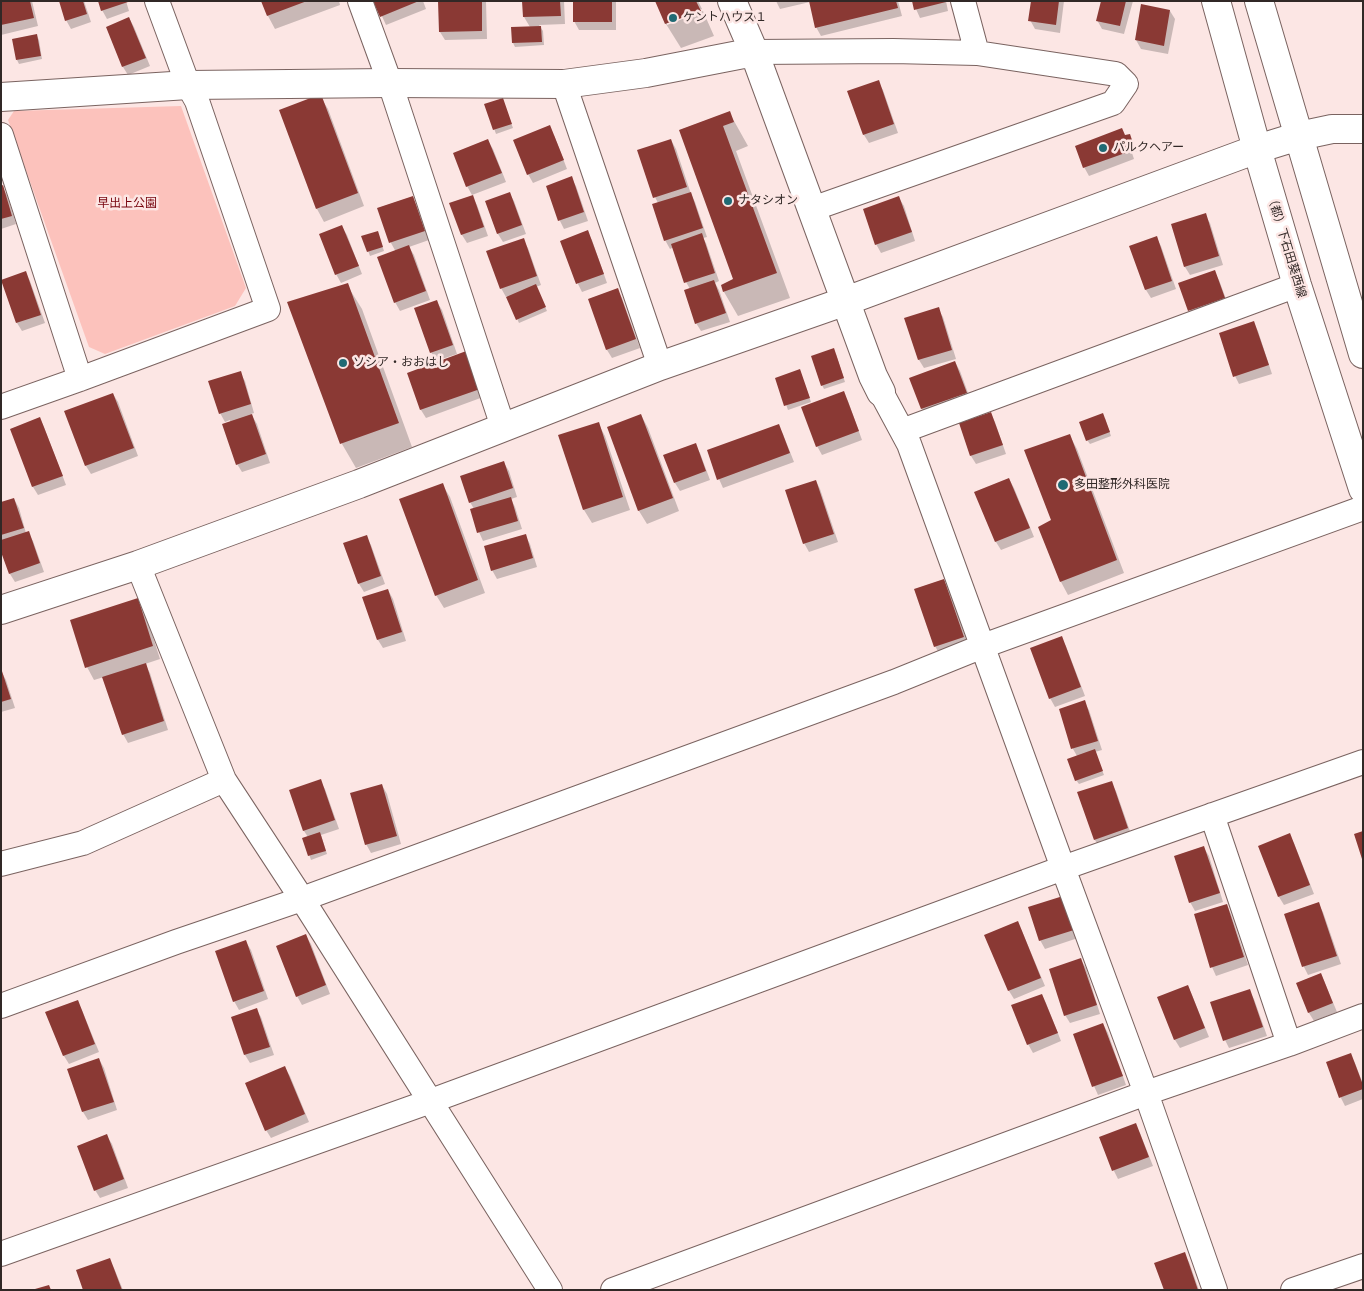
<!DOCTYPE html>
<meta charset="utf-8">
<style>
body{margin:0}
#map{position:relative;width:1364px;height:1291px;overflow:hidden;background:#fce6e4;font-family:"Varela Round",sans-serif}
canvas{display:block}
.frame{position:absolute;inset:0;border:2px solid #312826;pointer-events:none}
</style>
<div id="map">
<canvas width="1364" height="1291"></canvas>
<div class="frame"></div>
</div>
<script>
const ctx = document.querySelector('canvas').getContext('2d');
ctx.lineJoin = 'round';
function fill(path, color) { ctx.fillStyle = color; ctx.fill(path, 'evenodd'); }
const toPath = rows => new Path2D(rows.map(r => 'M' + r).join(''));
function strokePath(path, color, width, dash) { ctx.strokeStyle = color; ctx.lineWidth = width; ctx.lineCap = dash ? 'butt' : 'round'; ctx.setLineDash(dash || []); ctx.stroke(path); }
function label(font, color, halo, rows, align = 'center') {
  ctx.font = font + ' "Varela Round","Noto Sans JP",sans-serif'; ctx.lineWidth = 5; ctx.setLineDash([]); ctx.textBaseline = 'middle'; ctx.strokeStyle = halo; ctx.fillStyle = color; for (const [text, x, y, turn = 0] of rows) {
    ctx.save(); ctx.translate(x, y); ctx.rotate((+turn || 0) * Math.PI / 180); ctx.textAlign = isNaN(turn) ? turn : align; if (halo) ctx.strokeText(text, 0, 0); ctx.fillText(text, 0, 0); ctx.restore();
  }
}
const green = toPath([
 [181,106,246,288,235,306,105,354,89,347,8,120,14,111]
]);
const shadow = toPath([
 [1,1,32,1,38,26,1,35],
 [60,1,84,1,91,22,71,29,66,20],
 [126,1,129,11,107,19,102,10],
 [262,1,339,1,340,5,275,29,268,16],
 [375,1,423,1,426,9,386,25],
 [439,1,486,1,487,39,445,40,440,32],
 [523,1,564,1,565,24,539,25,543,31,544,45,515,47,513,43,530,27,524,17],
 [574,1,616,1,616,30,579,30,574,21],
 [657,1,698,1,702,9,667,22,667,25,703,11,714,36,681,48,666,24],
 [776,1,898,1,902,16,821,36,816,27,810,2,780,9],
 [914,1,946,1,948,11,920,18,916,9],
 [1032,1,1064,1,1060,33,1035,29,1030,20],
 [1102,1,1133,1,1124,34,1102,29,1097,20],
 [1142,6,1170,11,1175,19,1168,54,1141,49,1136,40],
 [129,18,134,27,150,66,128,75,123,67],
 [37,36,39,40,42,59,19,64,17,60],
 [878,82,883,90,898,133,869,143,864,135],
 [320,96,328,109,364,206,324,222,317,209],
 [504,103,513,128,496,134,486,105],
 [729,112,748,146,736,151,790,298,738,316,724,292,735,279,680,130],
 [554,135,567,169,533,183,528,174],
 [1129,135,1137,151,1132,153,1134,159,1089,176,1084,167,1126,136],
 [671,140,676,149,691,194,695,202,707,237,703,238,706,243,719,281,715,283,719,290,730,322,701,331,696,323,690,289,686,282,674,247,670,249,665,240,658,203,655,197],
 [488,141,493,149,506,182,472,195,467,186],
 [571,178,576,186,588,221,564,229,560,221,547,187],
 [1,187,2,187,7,195,16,224,1,229],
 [509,193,514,201,526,234,503,242,498,234,486,202],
 [472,196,477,205,488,236,467,243,462,235,451,204],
 [412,197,417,206,429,240,409,247,414,255,430,300,400,311,395,302,396,252,391,243,379,208],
 [899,198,904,206,915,241,881,253,876,244],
 [1205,215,1210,223,1223,265,1190,275,1185,267,1172,225],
 [342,227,347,235,362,274,341,283,336,274],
 [587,232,592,240,607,283,582,292,578,284,562,241],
 [379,236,384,251,370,256,363,237],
 [1156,237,1161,246,1176,289,1151,298,1146,290,1131,247],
 [523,240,528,248,541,285,536,287,547,311,519,323,507,296,506,297,501,288],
 [1214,271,1219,280,1229,307,1194,319,1190,311,1180,284],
 [26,273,30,281,45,323,22,331,17,323,2,281],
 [347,285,362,309,412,447,356,468,342,444,289,303],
 [617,289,622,298,640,348,612,358,607,350,589,299],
 [437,302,442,310,457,354,436,361,431,352],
 [938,309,943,317,956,359,924,368,919,360,906,319],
 [1254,323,1258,331,1272,374,1239,384,1235,376],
 [836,354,845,382,824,389,822,385],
 [473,360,486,396,426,418,421,410,409,374],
 [955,362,960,371,971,401,927,417,922,409,911,378],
 [800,371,811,402,788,410,777,379],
 [240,373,245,381,254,413,251,414,257,424,270,463,242,472,237,464,230,420,225,422,220,413],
 [843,393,848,401,862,440,822,455,817,446],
 [113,394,118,402,138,456,91,474,86,466],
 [991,414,995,422,1006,454,976,464,971,456,961,423],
 [641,415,648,428,679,511,647,524,639,511,608,428],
 [1105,418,1111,436,1090,444,1087,440],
 [40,419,44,427,66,485,38,495,33,487,11,429],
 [598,423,605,436,630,510,592,523,584,510,560,436],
 [778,425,783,434,794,462,723,488,719,479],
 [1070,436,1077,449,1124,573,1068,595,1061,582,1039,528,1053,521],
 [695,445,700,453,710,480,680,491,675,483],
 [504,463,509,471,517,497,511,499,515,507,522,529,483,541,479,532,474,509,470,502],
 [1009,479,1014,488,1034,537,1001,550,996,542,976,493],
 [816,481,820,489,838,542,809,552,804,543],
 [442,484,450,497,485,593,444,608,436,595],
 [14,499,19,508,26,533,28,533,33,541,44,572,15,582,10,574,1,540,1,503],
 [525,535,530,544,537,567,497,579,492,570],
 [366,536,371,545,385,584,364,592,359,584],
 [944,581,949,589,968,645,940,655,935,646],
 [388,590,393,599,406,641,383,648,378,640,364,598],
 [138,599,145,612,160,659,145,664,150,673,168,730,128,743,123,734,104,677,94,680,87,667],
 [1061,638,1066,646,1085,696,1055,707,1050,698],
 [1,671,6,680,15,708,1,712],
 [1084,702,1089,710,1102,750,1095,752,1104,775,1079,784,1076,780,1077,756,1073,749,1060,710],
 [320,781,325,789,339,829,321,835,327,854,311,860,304,839,308,837,304,831,290,791],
 [1111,782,1116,791,1132,837,1100,848,1095,840],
 [382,785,387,794,401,844,371,853,366,844],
 [1289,835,1294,843,1314,894,1284,905,1279,897,1259,847],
 [1204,848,1209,856,1223,902,1195,911,1190,902],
 [1062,897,1078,938,1045,949,1040,940],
 [1318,903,1323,912,1341,964,1308,975,1304,967,1285,914],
 [1227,905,1231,914,1248,965,1216,976,1212,967],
 [1017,922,1022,931,1045,986,1014,999,1009,991,986,935],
 [306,936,311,944,330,994,302,1005,297,996],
 [246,942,251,950,268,999,239,1010,234,1001],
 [1081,960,1086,968,1100,1014,1070,1023,1065,1015],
 [1321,974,1325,983,1337,1012,1314,1021,1309,1013,1297,984],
 [1188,986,1192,995,1209,1037,1180,1048,1175,1040,1159,998],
 [1249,990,1254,999,1267,1036,1229,1048,1225,1040],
 [1042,995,1046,1003,1061,1041,1033,1053,1028,1044],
 [77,1001,82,1010,99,1052,69,1064,64,1056,47,1013],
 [256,1009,261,1017,274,1055,250,1063,245,1055,232,1017],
 [1103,1024,1108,1033,1126,1085,1098,1095,1094,1086],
 [1350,1054,1355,1063,1363,1084,1363,1099,1345,1106,1341,1098,1327,1063],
 [99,1059,104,1068,117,1110,88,1120,83,1112],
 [285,1068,290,1076,309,1122,271,1138,266,1130],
 [1135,1125,1140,1133,1153,1166,1118,1179,1114,1171,1101,1138],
 [107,1136,112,1144,128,1188,100,1198,95,1190],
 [1184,1254,1189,1262,1199,1290,1165,1290],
 [109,1259,114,1268,123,1290,84,1290]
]);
const building = toPath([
 [1,1,30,1,34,18,1,25],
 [59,1,83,1,87,14,65,21],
 [98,1,128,1,128,2,101,11],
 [261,1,307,1,267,16],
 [373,1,419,1,380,17],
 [438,1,482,1,482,31,439,32],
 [522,1,560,1,561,16,523,17],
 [573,1,612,1,612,22,573,22],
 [655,1,696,1,701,11,665,24],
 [809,1,896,1,898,8,815,28],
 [912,1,946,1,946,2,914,10],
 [1031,1,1059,1,1056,25,1028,21],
 [1101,1,1126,1,1120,26,1096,21],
 [1141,4,1170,10,1164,46,1135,40],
 [129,17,146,58,122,67,106,27],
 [541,26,542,42,512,43,511,27],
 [37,34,41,56,16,60,12,39],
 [879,80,894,124,863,135,847,91],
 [321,94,358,193,316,209,279,110],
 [503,98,512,124,493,130,484,104],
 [730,111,734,122,723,126,777,273,723,292,721,285,733,279,679,130],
 [550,125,564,160,527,175,513,140],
 [1122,128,1125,135,1130,134,1133,143,1128,144,1131,151,1083,168,1075,146],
 [488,139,502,173,466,187,453,153],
 [671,139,687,187,653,198,637,150],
 [572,176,584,212,558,221,546,186],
 [3,185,12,216,1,219,1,186],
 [510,192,522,225,497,234,485,201],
 [691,192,703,228,664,241,652,204],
 [473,195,484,227,461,235,449,203],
 [413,196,425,231,389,243,377,208],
 [899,196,912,232,875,245,863,209],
 [1206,213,1219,256,1184,267,1171,224],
 [342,225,359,266,335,275,319,234],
 [588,230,604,274,576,284,560,241],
 [378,231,383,247,367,252,361,236],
 [702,233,715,273,684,283,671,244],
 [1157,236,1172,281,1145,290,1129,246],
 [524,238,537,276,500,289,486,251],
 [409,245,426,291,394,303,377,257],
 [1215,270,1225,298,1188,311,1178,283],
 [26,271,41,315,16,323,1,280],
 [714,280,726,313,695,324,684,290],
 [348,283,399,423,340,444,287,302],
 [536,284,546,307,516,320,506,297],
 [618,288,636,339,606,350,588,299],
 [437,300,453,345,430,353,414,308],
 [939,307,952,350,918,360,904,318],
 [1254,321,1269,365,1233,377,1219,333],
 [834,348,844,378,821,386,811,356],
 [469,350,483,388,420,410,407,373],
 [955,361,967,393,921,409,909,378],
 [800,369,810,398,784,406,775,378],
 [241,371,251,404,219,414,208,381],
 [844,391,859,431,816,447,801,407],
 [113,393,134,448,85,466,64,411],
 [991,412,1003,445,970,456,959,423],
 [1103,413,1110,432,1086,441,1079,422],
 [252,414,266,454,236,465,222,424],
 [641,414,673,498,638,511,607,427],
 [40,417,63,476,32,487,10,429],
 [599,422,623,497,583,510,558,435],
 [779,424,790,453,717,480,707,450],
 [1070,434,1117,560,1060,582,1038,527,1051,520,1024,450],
 [696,443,706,471,674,483,663,455],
 [504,461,513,488,469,503,460,476],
 [1009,478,1030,528,995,542,974,492],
 [816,480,834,534,803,544,785,490],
 [443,483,478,580,435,596,399,499],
 [511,497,518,521,477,533,470,509],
 [14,498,24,528,1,535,1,502],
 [29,531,40,563,9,574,1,552,1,540],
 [526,534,533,558,491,571,484,546],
 [367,535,381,576,358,584,343,543],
 [944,579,964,637,934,647,914,589],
 [388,589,402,632,377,640,362,597],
 [138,598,153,646,85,668,70,620],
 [1062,636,1081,687,1049,699,1030,648],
 [146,663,164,721,122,735,102,677],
 [1,668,11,699,1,702],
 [1085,700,1098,741,1071,749,1059,709],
 [1095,749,1103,771,1075,781,1067,759],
 [321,779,335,820,303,831,289,790],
 [1112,781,1128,828,1094,840,1077,792],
 [382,784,397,836,365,845,350,793],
 [1363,831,1363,859,1362,859,1354,834],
 [320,832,326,851,308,856,302,838],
 [1290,833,1310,885,1278,897,1258,846],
 [1204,846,1220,893,1189,903,1174,856],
 [1063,896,1074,930,1039,941,1028,907],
 [1319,902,1337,956,1302,967,1284,914],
 [1227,904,1244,957,1210,968,1194,914],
 [1018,921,1041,978,1008,991,984,935],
 [306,934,326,985,296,997,276,946],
 [246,940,264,991,233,1002,215,951],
 [1081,958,1097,1005,1064,1016,1049,969],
 [1321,973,1333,1003,1308,1013,1296,983],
 [1188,985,1205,1028,1174,1040,1157,997],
 [1250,989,1263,1027,1223,1041,1210,1002],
 [1042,994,1058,1033,1027,1045,1011,1005],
 [78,1000,95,1044,63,1056,45,1012],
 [257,1008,270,1047,244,1055,231,1017],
 [1103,1023,1123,1076,1092,1087,1073,1034],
 [1351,1053,1363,1085,1363,1089,1339,1098,1326,1062],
 [99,1058,114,1102,82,1112,67,1069],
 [285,1066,305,1114,265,1131,245,1083],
 [1136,1123,1149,1157,1112,1171,1099,1137],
 [107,1134,124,1179,94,1191,77,1146],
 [1185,1252,1198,1290,1164,1290,1154,1263],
 [110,1258,122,1290,83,1290,76,1270],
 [49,1285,51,1290,35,1290,35,1289]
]);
const minor = toPath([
 [360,1,390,83,503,427],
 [963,1,977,53],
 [754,52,893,51,977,53,1116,74,1126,84,1113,103,812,209],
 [564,84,660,366],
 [1,135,80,379],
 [881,392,909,444,1063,868,1146,1093,1215,1290],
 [1,407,80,379,268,309,197,101,188,85,157,1],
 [902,431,1297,285],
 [224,780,302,899,550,1290],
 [1212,815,1289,1044],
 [1,864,83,843,224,780,138,565],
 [1,1006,176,942,302,899,894,682,983,646,1363,508],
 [1,1254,431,1101,1063,868,1363,762],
 [613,1290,1146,1093,1289,1044,1363,1016],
 [1293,1290,1363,1266]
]);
const tertiary = toPath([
 [732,1,754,52,873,376,881,392],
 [1216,1,1257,149,1297,285,1363,489],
 [1259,1,1363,354],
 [1,97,188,85,390,83,564,84,646,73,754,52],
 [1,610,138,565,359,484,660,366,846,301,1257,149,1299,136,1332,129,1363,129]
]);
const markers = [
 [673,18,5,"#206a74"],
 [1103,148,5,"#206a74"],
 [728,201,5,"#206a74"],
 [343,363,5,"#206a74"],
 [1063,485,6,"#206a74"]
];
const poiNames = [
 ["ケントハウス１",683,18],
 ["パルクヘアー",1113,148],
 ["ナタシオン",738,201],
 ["ソシア・おおはし",353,363],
 ["多田整形外科医院",1074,485]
];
const parkNames = [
 ["早出上公園",127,204]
];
const streetNames = [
 ["（都）下石田葵西線",1286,246,73]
];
fill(green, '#fcc2bc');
fill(shadow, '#0003');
fill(building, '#8a3934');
strokePath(minor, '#7a6360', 26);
strokePath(tertiary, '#7a6360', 30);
strokePath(minor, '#fff', 24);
strokePath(tertiary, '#fff', 28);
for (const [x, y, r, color] of markers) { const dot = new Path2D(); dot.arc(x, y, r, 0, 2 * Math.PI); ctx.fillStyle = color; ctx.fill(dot); strokePath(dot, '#fce6e4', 2); }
label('12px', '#312826', '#fce6e4', poiNames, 'left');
label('12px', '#76040d', '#fce6e4', parkNames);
label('12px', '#312826', '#fce6e4', streetNames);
</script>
